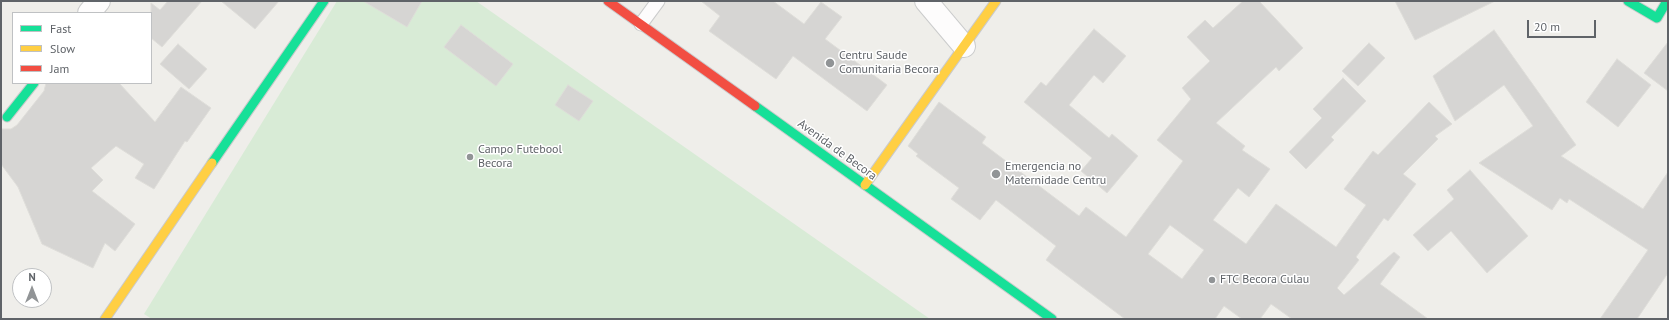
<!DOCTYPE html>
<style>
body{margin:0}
#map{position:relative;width:1669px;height:320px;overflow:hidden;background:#efeeea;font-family:"PT Sans",sans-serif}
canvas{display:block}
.frame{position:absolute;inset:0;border:2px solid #5f6368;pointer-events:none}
.legend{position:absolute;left:12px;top:12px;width:140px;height:72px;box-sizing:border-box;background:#fff;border:1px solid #bfc1c3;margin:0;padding:5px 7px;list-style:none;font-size:12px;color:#5f6368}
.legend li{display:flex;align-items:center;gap:8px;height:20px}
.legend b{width:20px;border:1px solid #bfc1c3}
.north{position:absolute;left:12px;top:268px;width:40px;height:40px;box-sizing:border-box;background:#fff;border:1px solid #bfc1c3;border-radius:50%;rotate:0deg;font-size:11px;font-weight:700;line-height:16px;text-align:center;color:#5f6368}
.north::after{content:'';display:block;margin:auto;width:14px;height:18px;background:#919496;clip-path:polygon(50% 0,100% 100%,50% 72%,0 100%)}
.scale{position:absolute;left:1527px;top:20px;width:69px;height:18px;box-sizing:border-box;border:2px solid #5f6368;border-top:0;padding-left:5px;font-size:12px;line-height:14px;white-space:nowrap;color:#5f6368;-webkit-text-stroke:3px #fff;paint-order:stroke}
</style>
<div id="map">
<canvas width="1669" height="320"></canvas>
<div class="frame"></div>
<ul class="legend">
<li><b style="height:5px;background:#16e098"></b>Fast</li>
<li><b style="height:5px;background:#ffcf43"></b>Slow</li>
<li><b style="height:5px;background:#f24e42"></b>Jam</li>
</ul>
<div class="north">N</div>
<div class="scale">20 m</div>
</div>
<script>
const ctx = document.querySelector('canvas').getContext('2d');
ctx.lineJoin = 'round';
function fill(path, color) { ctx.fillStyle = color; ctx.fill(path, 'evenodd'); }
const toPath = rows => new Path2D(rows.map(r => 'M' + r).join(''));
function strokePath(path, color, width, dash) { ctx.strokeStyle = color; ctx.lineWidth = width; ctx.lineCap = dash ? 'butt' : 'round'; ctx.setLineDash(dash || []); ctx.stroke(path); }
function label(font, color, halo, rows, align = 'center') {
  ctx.font = font + ' "PT Sans",sans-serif'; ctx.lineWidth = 3; ctx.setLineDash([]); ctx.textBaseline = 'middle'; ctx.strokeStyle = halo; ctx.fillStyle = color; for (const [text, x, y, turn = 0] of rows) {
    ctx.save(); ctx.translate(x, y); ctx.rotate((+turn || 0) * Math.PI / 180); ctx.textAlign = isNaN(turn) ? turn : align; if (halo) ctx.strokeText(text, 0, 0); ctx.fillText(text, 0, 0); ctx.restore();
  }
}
const green = toPath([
 [337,1,476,1,930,319,152,319,144,314]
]);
const building = toPath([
 [168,1,202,1,162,47,151,38,151,3,160,10,168,1],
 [221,1,279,1,255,29,221,1],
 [363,1,422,1,407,27,363,1],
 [701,1,773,1,804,24,821,2,842,17,825,39,887,85,867,111,793,56,776,79,709,31,720,16,701,1],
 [1243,1,1259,1,1303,48,1279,71,1276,67,1216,123,1245,146,1242,150,1270,169,1249,197,1238,188,1213,220,1246,244,1276,204,1336,247,1366,205,1344,189,1373,151,1378,155,1429,102,1452,124,1435,136,1438,139,1403,174,1416,184,1388,221,1384,218,1356,257,1359,260,1337,288,1344,295,1394,252,1400,257,1380,284,1428,319,1292,319,1271,304,1260,319,1242,319,1224,306,1215,319,1125,319,1046,260,1056,246,996,200,980,220,951,199,959,188,916,156,918,154,908,146,939,102,986,137,982,143,1079,216,1086,207,1126,237,1183,161,1157,140,1191,99,1182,88,1210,61,1187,37,1205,20,1213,28,1243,1],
 [1170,225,1204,250,1182,279,1148,254,1170,225],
 [1395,1,1495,1,1415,40,1395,1],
 [461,25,513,64,496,86,444,47,461,25],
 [1094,29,1126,56,1103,83,1094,75,1069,105,1109,138,1112,134,1138,156,1107,193,1081,171,1092,158,1024,102,1041,82,1046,86,1094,29],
 [1494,30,1576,145,1561,156,1643,209,1668,172,1668,273,1637,319,1600,319,1648,250,1569,199,1567,203,1560,198,1552,210,1479,163,1533,126,1504,85,1455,121,1433,76,1494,30],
 [1668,42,1668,91,1644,73,1668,42],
 [1369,43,1385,58,1358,86,1342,71,1369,43],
 [178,44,207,69,189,89,160,64,178,44],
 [1617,59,1651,85,1618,127,1586,102,1617,59],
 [1343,78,1366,101,1331,137,1334,140,1306,169,1289,152,1322,118,1313,109,1343,78],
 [46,83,119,83,155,122,181,87,211,108,187,142,185,141,154,189,135,178,144,164,116,146,91,168,103,180,92,191,135,224,115,251,105,243,93,268,42,244,18,187,1,164,1,129,11,129,17,125,44,91,46,83],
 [568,85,593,101,579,121,555,105,568,85],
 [1470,170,1528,236,1487,273,1451,231,1428,251,1413,235,1454,199,1447,190,1470,170]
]);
const lane = toPath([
 [641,24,658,1]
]);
const street = toPath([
 [926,1,964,46],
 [89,13,99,1]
]);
const fast = toPath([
 [1628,1,1657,18,1667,1],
 [755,106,1052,319],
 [7,117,34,83],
 [212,163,324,1]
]);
const slow = toPath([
 [865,185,996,1],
 [105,319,212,163]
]);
const jam = toPath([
 [608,1,755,106]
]);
const markers = [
 [830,63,5,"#919496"],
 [470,157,4,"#919496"],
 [996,174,5,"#919496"],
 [1212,280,4,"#919496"]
];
const poiNames = [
 ["Centru Saude",839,56],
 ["Comunitaria Becora",839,70],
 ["Campo Futebool",478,150],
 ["Becora",478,164],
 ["Emergencia no",1005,167],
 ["Maternidade Centru",1005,181],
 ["FTC Becora Culau",1220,280]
];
const streetNames = [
 ["Avenida de Becora",837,150,36]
];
fill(green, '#d8ebd6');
fill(building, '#d6d5d3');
strokePath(building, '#deddd9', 1);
strokePath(lane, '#cbcccc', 15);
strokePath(street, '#cbcccc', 24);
strokePath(fast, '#cacacb', 11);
strokePath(slow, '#cacacb', 11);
strokePath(jam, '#cacacb', 11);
strokePath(lane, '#fdfcfc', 13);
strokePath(street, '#fdfcfc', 22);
strokePath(fast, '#16e098', 9);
strokePath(slow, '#ffcf43', 9);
strokePath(jam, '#f24e42', 9);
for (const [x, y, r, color] of markers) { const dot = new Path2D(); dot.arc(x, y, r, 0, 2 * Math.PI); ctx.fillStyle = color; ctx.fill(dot); strokePath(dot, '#fff', 1.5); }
label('12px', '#5f6368', '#fff', poiNames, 'left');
label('12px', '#5f6368', '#fff', streetNames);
</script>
